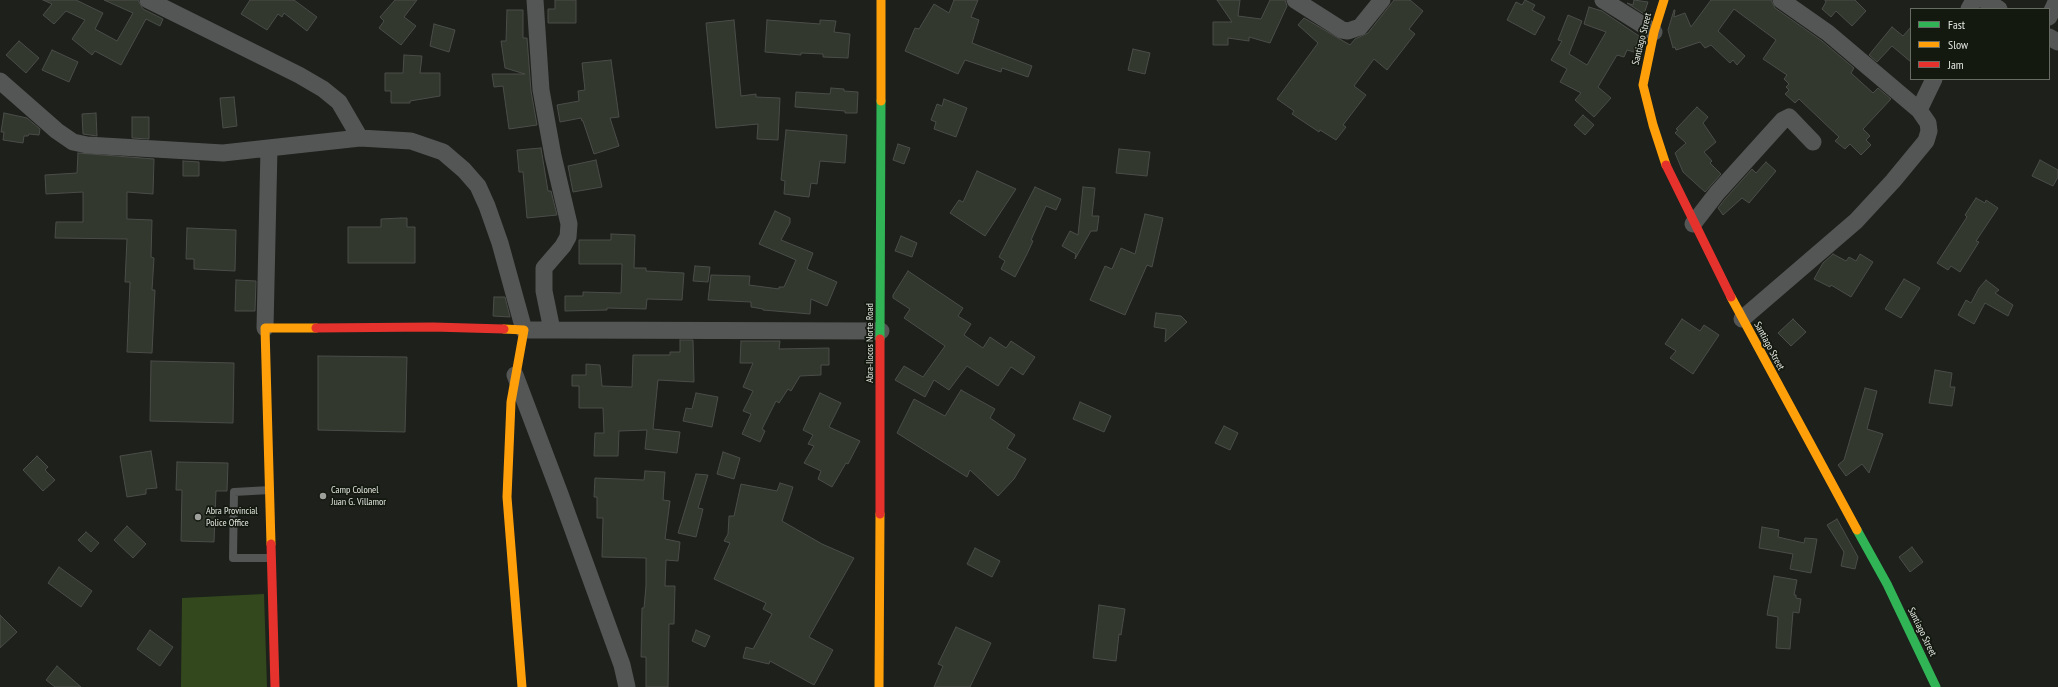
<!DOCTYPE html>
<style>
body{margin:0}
#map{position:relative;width:2058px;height:687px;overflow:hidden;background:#1d201b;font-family:"PT Sans Narrow",sans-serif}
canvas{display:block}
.legend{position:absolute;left:1910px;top:8px;width:140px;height:72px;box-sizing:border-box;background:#141910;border:1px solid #676b63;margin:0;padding:5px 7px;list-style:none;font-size:12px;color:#e3e7e0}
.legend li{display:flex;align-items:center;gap:8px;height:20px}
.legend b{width:20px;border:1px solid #676b63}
</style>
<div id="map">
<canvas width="2058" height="687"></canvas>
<ul class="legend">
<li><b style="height:5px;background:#30b455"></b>Fast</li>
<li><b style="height:5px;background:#ff9f0a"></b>Slow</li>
<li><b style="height:5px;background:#e5322d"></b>Jam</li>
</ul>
</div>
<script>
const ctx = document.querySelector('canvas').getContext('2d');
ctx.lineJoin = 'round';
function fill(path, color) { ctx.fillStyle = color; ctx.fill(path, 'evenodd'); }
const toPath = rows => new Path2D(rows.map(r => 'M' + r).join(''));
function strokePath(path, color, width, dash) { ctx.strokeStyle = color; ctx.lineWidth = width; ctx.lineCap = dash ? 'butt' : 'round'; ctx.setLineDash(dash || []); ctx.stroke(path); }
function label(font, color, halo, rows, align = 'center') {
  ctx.font = font + ' "PT Sans Narrow",sans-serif'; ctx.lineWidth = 3.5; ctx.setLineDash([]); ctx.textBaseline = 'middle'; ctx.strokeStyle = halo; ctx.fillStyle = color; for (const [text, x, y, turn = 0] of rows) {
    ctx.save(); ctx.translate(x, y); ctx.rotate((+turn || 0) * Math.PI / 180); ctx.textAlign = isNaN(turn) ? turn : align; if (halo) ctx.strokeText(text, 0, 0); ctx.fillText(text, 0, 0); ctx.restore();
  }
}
const green = toPath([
 [264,594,267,687,181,687,182,598]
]);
const building = toPath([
 [43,0,76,0,103,13,95,29,117,41,133,13,104,0,138,0,143,9,163,19,160,26,146,19,121,65,95,51,92,55,72,39,85,20,66,11,54,24,43,15,52,4,43,0],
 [250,0,294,0,317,17,307,31,284,13,282,17,278,14,267,30,241,14,250,0],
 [395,0,417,0,404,17,416,26,401,45,379,28,384,21,380,17,395,0],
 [555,0,576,0,576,23,548,23,548,9,555,9,555,0],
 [954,0,978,0,971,17,979,20,972,43,1032,66,1028,77,1002,68,1001,72,965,60,958,74,905,51,915,28,919,29,934,4,949,13,954,0],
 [1217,0,1240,0,1238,16,1261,19,1270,0,1285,0,1287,6,1270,43,1249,37,1249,41,1228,38,1228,45,1213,45,1213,22,1232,22,1217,0],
 [1394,0,1410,0,1423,11,1409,29,1415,34,1387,70,1374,59,1354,86,1366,95,1343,125,1346,127,1336,140,1320,130,1319,132,1292,114,1294,111,1277,99,1318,43,1298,25,1304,18,1350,45,1355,39,1368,33,1394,0],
 [1525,0,1535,5,1532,10,1545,17,1535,35,1507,20,1516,2,1522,5,1525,0],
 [1634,0,1648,2,1644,14,1627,3,1633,5,1634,0],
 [1711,0,1771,0,1775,8,1822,41,1854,68,1851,73,1873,93,1878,88,1891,99,1863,129,1870,136,1866,140,1871,145,1861,155,1850,144,1845,149,1835,141,1839,137,1799,99,1795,103,1785,94,1789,90,1786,87,1789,84,1784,79,1787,75,1763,59,1776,40,1734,9,1718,31,1745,56,1737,65,1733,60,1730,63,1711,45,1705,48,1700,42,1676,50,1675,47,1673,48,1668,30,1674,10,1675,10,1674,17,1685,13,1691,27,1711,0],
 [1825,0,1855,0,1866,11,1852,26,1836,11,1831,17,1822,9,1826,2,1825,0],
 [1589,7,1602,11,1639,36,1634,52,1627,50,1624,57,1617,55,1598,87,1611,98,1594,117,1575,100,1581,93,1560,82,1567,69,1551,60,1562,41,1558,40,1568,15,1582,21,1569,54,1587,65,1606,32,1584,24,1589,7],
 [507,10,523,10,523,38,527,38,531,91,537,125,509,129,503,86,494,87,492,74,525,74,505,68,501,41,506,41,507,10],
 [734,20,741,96,756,94,756,97,780,98,778,140,757,139,758,124,716,128,706,23,734,20],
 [767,20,820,24,820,20,836,21,834,32,850,34,848,58,823,57,823,54,801,53,801,55,765,52,767,20],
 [434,24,455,30,449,52,430,46,434,24],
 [1892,27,1903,36,1911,27,1911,62,1892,46,1877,62,1869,55,1892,27],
 [19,41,39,58,26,73,6,55,19,41],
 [1133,49,1150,53,1145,74,1128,70,1133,49],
 [52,50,78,62,69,82,42,70,52,50],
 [404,55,422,56,420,73,440,73,440,96,410,101,410,103,391,103,391,91,385,91,385,73,403,73,404,55],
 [611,60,619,117,610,118,619,146,594,154,583,121,582,121,581,118,560,122,557,105,579,101,578,91,585,90,582,63,611,60],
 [831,88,844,89,844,91,858,92,857,113,845,113,845,111,795,107,796,92,830,94,831,88],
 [234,97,237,126,223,128,220,98,234,97],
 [944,99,967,108,956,137,934,129,936,122,931,120,937,104,942,106,944,99],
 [1697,107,1708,117,1703,123,1716,142,1704,152,1712,161,1710,163,1721,174,1705,192,1683,172,1675,153,1686,143,1675,133,1678,130,1676,129,1697,107],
 [4,113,27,118,40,129,39,135,29,134,28,136,24,136,23,143,3,140,4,132,1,132,4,113],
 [96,113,97,136,83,134,82,114,96,113],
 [1583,115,1594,125,1585,135,1574,125,1583,115],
 [132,117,149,117,149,139,132,138,132,117],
 [786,130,847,135,845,163,820,161,817,184,811,183,809,197,784,194,785,181,781,180,786,130],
 [898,144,910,148,904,164,893,160,898,144],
 [541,148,548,191,551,191,557,215,527,218,523,172,519,172,517,150,541,148],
 [1119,149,1150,152,1147,176,1116,173,1119,149],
 [78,153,154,159,153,194,127,192,127,219,152,220,151,257,154,258,152,290,155,290,152,353,127,352,130,282,125,282,127,239,55,238,56,222,83,222,83,192,46,194,45,175,77,173,78,153],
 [596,160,602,187,573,192,568,166,596,160],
 [2040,160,2058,170,2058,177,2053,186,2032,176,2040,160],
 [183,161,199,162,199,176,183,176,183,161],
 [1766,162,1776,171,1749,203,1742,198,1723,215,1718,208,1725,199,1752,169,1756,173,1766,162],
 [977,171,1016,189,985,236,950,213,959,200,963,202,977,171],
 [1035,187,1061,199,1056,210,1046,206,1031,240,1033,241,1027,254,1015,277,1001,269,1005,261,999,257,1035,187],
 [1083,187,1095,188,1092,216,1099,216,1097,231,1091,231,1075,259,1076,254,1062,246,1070,231,1078,235,1083,187],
 [1976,198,1985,203,1986,200,1998,208,1976,241,1979,242,1960,272,1951,266,1948,270,1937,263,1967,217,1965,215,1976,198],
 [775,211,790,218,790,223,781,240,813,253,807,269,837,282,827,306,811,299,810,314,763,310,763,309,751,307,751,302,708,300,711,275,750,276,749,285,779,289,779,287,784,287,796,260,759,244,775,211],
 [1145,214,1163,218,1152,267,1147,265,1125,315,1090,300,1105,266,1112,269,1121,248,1135,254,1145,214],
 [401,218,407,218,407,227,415,227,415,263,348,263,348,227,381,227,381,219,401,218],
 [187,228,236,230,235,271,194,269,194,259,186,259,187,228],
 [611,234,635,235,634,268,646,268,646,271,684,273,682,300,647,299,646,309,607,308,607,310,565,311,565,296,583,296,583,292,621,293,622,264,579,264,579,240,611,240,611,234],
 [901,236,917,243,912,257,895,251,901,236],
 [1833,254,1846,261,1849,257,1856,261,1860,254,1873,262,1851,297,1831,285,1830,287,1814,279,1823,263,1833,254],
 [695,266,710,267,708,282,693,281,695,266],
 [908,271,963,308,958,316,971,324,964,335,983,348,990,337,1006,348,1011,341,1035,357,1023,375,1011,367,998,386,967,366,949,390,934,380,925,397,895,380,904,366,923,377,945,346,904,318,910,309,893,298,893,295,908,271],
 [1904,279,1920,288,1901,318,1885,309,1904,279],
 [236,280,256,281,255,311,235,311,236,280],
 [1986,280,1999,290,1995,293,2013,305,2008,316,1985,303,1974,324,1958,315,1966,300,1971,303,1979,288,1986,280],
 [494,297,505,297,510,317,493,316,494,297],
 [1156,313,1181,316,1187,322,1165,342,1166,329,1154,327,1156,313],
 [1682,319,1700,331,1704,325,1719,335,1693,374,1670,358,1676,351,1665,344,1682,319],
 [1793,319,1806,332,1791,346,1778,333,1793,319],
 [680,340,693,340,694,382,658,380,653,429,680,432,677,453,645,449,647,430,619,431,618,456,594,456,595,433,604,433,603,408,579,408,579,386,572,386,572,375,586,375,586,364,600,365,602,386,632,387,633,355,670,355,670,352,680,352,680,340],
 [741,341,780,341,779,349,829,348,829,365,821,365,821,375,800,376,791,391,788,389,779,403,776,401,762,429,765,431,760,442,742,434,751,414,743,411,753,391,743,387,753,363,740,363,741,341],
 [318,356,407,357,405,432,318,430,318,356],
 [151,361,234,363,233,423,150,421,151,361],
 [1935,370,1952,373,1950,387,1955,387,1952,406,1929,403,1935,370],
 [1865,388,1877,391,1867,429,1883,434,1869,473,1862,464,1846,476,1838,465,1844,460,1865,388],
 [961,390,995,409,990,418,1015,435,1007,448,1026,459,1014,479,998,496,970,470,967,477,897,433,914,399,945,416,961,390],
 [696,393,718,397,712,427,683,421,686,408,692,409,696,393],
 [820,393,841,403,829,427,860,441,848,464,846,463,832,487,818,479,821,471,804,463,814,446,808,444,813,435,803,430,820,393],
 [1080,402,1111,416,1104,432,1073,419,1080,402],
 [1224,426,1238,433,1230,450,1215,443,1224,426],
 [151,451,157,488,146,489,146,494,127,497,120,456,151,451],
 [723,452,740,458,734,479,717,474,723,452],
 [37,456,48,467,45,470,55,480,43,491,23,470,37,456],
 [177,462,228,463,227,491,216,491,214,542,181,541,182,490,176,490,177,462],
 [645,471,665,472,663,500,670,501,665,539,680,542,678,561,666,560,665,586,675,586,674,624,669,624,668,687,646,687,646,657,641,657,642,608,644,608,646,586,646,558,602,557,603,518,597,518,597,497,594,497,595,478,644,480,645,471],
 [696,474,708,475,698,508,703,509,696,537,678,533,696,474],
 [780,483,793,487,782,521,822,544,854,558,809,637,833,650,814,685,770,661,769,664,743,658,746,647,753,649,772,614,763,609,766,603,714,579,730,543,724,541,728,534,729,516,734,516,741,484,777,491,780,483],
 [1837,519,1858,557,1855,569,1841,566,1844,552,1827,525,1837,519],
 [127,526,146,544,133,558,114,540,127,526],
 [1762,527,1779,530,1778,537,1804,543,1805,538,1817,539,1811,573,1790,569,1793,554,1759,548,1762,527],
 [86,532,99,543,91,552,78,540,86,532],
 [1912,547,1923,562,1910,572,1899,557,1912,547],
 [975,548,1000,561,992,577,967,564,975,548],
 [59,567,92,591,81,607,48,583,59,567],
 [1774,576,1797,580,1794,595,1796,595,1796,598,1801,599,1799,613,1793,612,1790,649,1776,648,1778,617,1767,615,1774,576],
 [1099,605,1125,609,1121,635,1119,634,1116,661,1093,658,1099,605],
 [0,615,17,632,0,648,0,615],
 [956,627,991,643,970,687,934,687,943,666,938,664,956,627],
 [150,630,173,647,160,666,137,649,150,630],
 [696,630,710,636,705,647,692,641,696,630],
 [57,666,81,687,55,687,46,680,57,666]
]);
const lane = toPath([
 [270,490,234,492,233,558,271,558]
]);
const street = toPath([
 [148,0,299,75,323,89,339,102,360,138],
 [535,0,541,90,553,156,569,224,568,237,563,246,544,268,544,291,552,330,881,331],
 [1295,0,1342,30,1348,31,1360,27,1382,0],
 [1603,0,1654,32],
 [1984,0,1999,9],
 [1969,9,1974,0],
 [2049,17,2057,0],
 [2049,37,2058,42],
 [0,81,57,131,73,142,87,145,223,153,360,138,411,141,443,152,464,170,478,186,487,206,500,243,524,330,552,330],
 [1919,110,1934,79],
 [1693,224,1717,193,1783,120,1789,117,1813,142],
 [1742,319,1856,221,1893,181,1926,141,1929,131,1928,123,1919,110,1828,33,1781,0],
 [265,328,269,148],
 [515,375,560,494,622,665,627,687]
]);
const fast = toPath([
 [880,339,881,101],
 [1857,530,1887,584,1936,687]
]);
const slow = toPath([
 [1664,0,1654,32,1643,85,1653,125,1666,165],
 [881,101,881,0],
 [1731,297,1857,530],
 [504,329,524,330,511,402,507,497,522,687],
 [271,544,265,328,316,328],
 [879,687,880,514]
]);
const jam = toPath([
 [1666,165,1731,297],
 [316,328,433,327,504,329],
 [880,514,880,339],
 [271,544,275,687]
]);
const markers = [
 [323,496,4,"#9ea19b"],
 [198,517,4,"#9ea19b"]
];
const streetNames = [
 ["Santiago Street",1642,39,-76],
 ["Abra-Ilocos Norte Road",870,343,-90],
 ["Santiago Street",1769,346,62],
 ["Santiago Street",1922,632,64]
];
const poiNames = [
 ["Camp Colonel",331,490],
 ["Juan G. Villamor",331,502],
 ["Abra Provincial",206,511],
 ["Police Office",206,523]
];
fill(green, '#33491d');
fill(building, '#33382e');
strokePath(building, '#4a4d49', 1);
strokePath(lane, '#545555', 8);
strokePath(street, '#545555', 17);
strokePath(fast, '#30b455', 9);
strokePath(slow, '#ff9f0a', 9);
strokePath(jam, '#e5322d', 9);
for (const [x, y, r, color] of markers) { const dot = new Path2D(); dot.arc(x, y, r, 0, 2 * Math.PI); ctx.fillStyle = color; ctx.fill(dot); strokePath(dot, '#141910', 1.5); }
label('10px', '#e3e7e0', '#141910', streetNames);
label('10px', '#e3e7e0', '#141910', poiNames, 'left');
</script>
